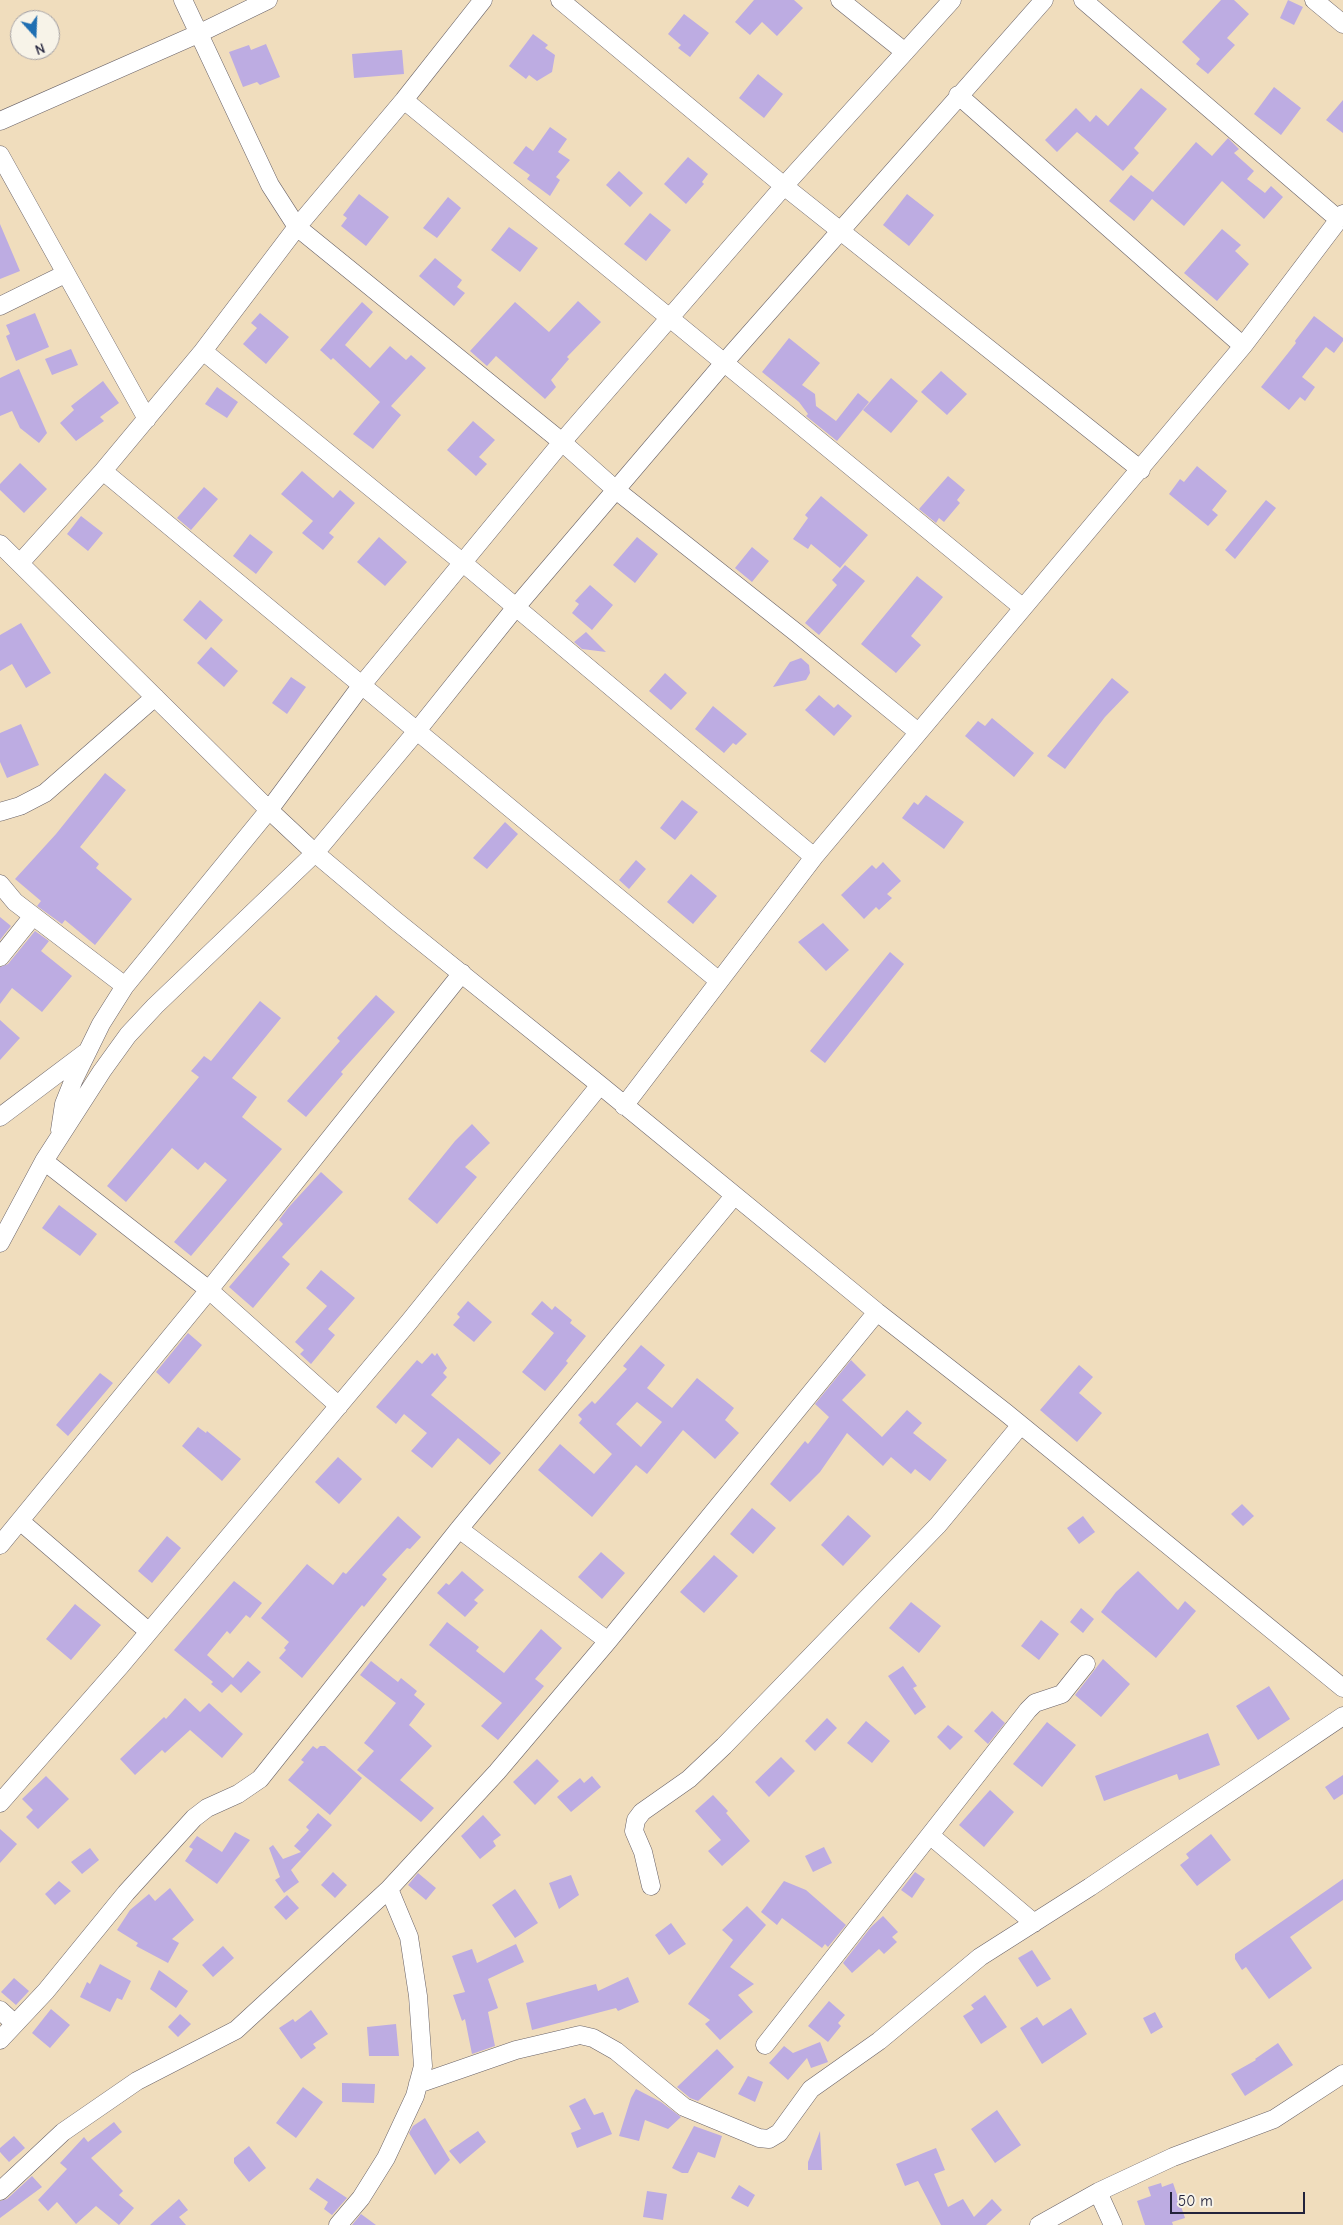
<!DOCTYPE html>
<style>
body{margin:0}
#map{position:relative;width:1343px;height:2225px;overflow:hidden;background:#f0ddbd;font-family:"Comic Neue",sans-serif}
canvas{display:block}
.north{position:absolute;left:10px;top:10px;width:50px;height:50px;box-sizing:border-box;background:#f7f3e8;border:1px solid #a29fa3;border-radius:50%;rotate:160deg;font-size:14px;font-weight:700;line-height:20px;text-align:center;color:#22223b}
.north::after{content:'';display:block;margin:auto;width:18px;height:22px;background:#1f6fb2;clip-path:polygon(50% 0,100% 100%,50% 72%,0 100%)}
.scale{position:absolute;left:1170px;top:2192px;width:135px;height:22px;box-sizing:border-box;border:2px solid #22223b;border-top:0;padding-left:6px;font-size:15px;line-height:18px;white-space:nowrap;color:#22223b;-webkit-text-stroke:4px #f7f3e8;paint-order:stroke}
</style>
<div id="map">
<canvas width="1343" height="2225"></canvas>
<div class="north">N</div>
<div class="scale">50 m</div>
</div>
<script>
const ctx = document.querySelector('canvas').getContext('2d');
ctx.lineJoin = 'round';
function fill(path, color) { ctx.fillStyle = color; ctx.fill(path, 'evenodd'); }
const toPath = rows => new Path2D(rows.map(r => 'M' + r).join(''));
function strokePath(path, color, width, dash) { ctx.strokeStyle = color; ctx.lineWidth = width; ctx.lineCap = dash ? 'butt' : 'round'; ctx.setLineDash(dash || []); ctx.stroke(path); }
const building = toPath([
 [754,0,794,0,803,8,777,36,762,22,750,35,735,22],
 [1221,0,1234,0,1249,14,1227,38,1235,45,1208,74,1196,64,1200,59,1182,42],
 [1288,0,1303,7,1294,25,1280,18],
 [684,14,709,33,690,57,678,48,681,45,668,34],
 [533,34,548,45,545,48,555,55,552,72,537,81,529,75,526,79,509,66],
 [266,44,280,77,260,85,257,82,243,87,229,52,249,45,251,50],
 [402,50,404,74,354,78,352,54],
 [758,74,783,94,764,118,739,98],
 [1274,87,1301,108,1281,135,1254,114],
 [1141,88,1167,109,1134,148,1139,153,1123,171,1077,132,1057,152,1045,140,1076,108,1090,122,1096,115,1108,126],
 [1343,100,1343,133,1326,120],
 [550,127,567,139,558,152,570,160,556,177,560,180,550,196,527,179,530,175,513,163,526,146,533,151],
 [1228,138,1239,149,1234,153,1254,171,1247,179,1265,193,1271,186,1283,197,1264,219,1222,181,1184,226,1152,199,1134,221,1109,201,1131,175,1153,192,1196,142,1212,156],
 [688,157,708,174,702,182,704,184,686,204,664,184],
 [619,171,643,193,630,207,606,185],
 [359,194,389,217,366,246,341,226,347,218,343,215],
 [907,194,934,215,909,246,883,225],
 [448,197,461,208,437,238,423,228],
 [650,213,671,230,646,261,624,244],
 [0,224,20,271,0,279],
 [509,227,538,248,520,272,491,250],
 [1222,229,1241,245,1235,251,1249,264,1217,301,1184,273],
 [435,258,462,280,457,287,465,293,454,306,419,276],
 [578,301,601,322,567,357,569,359,551,380,556,387,545,399,496,356,487,366,470,351,515,302,549,332],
 [362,302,373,312,345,345,370,368,390,346,406,360,411,355,426,368,391,406,401,415,373,449,353,434,380,402,333,358,331,360,320,350],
 [35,313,49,347,16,361,6,336,10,334,6,325],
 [260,313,289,337,266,364,243,344,257,328,251,323],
 [1314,316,1343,338,1343,341,1334,353,1326,347,1302,377,1315,387,1305,401,1300,397,1289,410,1261,387,1296,343,1295,341],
 [789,338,820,363,802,385,815,394,816,406,836,421,858,393,869,402,837,441,806,416,808,414,799,402,762,372],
 [71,349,78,365,52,375,45,359],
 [19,369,47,433,39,443,20,428,12,411,0,416,0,378],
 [941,371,967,394,947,415,921,392],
 [891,378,918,401,891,433,863,410],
 [103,381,119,403,100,417,104,421,76,441,60,423,74,410,71,406],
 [217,387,238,402,227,418,205,404],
 [473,421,495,440,479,457,487,464,476,476,447,450],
 [20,463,47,489,24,513,0,490,0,484],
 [1197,466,1227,491,1212,510,1218,515,1208,526,1169,494,1180,479,1184,482],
 [302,471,333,498,340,490,355,503,329,533,334,537,323,550,302,533,313,521,281,494],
 [948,476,965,490,957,500,960,503,944,522,939,518,936,523,919,509],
 [204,487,218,499,191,530,177,518],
 [821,496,868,535,840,568,811,544,808,549,793,539,808,518,805,515],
 [1266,500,1276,508,1235,559,1225,550],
 [81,516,103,533,88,551,67,534],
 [250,534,273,552,256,574,233,556],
 [379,537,407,562,385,586,357,562],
 [637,537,658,554,635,583,613,565],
 [752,547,769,561,752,582,735,568],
 [845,565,865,581,819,635,805,623,837,585,832,580],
 [917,576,943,597,911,636,921,645,896,673,861,644],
 [590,585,613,605,592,630,572,613,579,604,575,601],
 [200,600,223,620,206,640,183,620],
 [21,623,51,673,26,688,12,664,0,671,0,635],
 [586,632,606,652,582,649,574,642],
 [211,647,238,671,224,687,197,663],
 [801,658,809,665,810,673,806,680,773,687,790,662],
 [665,673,687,693,671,710,649,691],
 [291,677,306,687,287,714,272,703],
 [1112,678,1129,692,1105,717,1065,769,1047,756],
 [819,695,834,708,838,704,852,716,834,736,805,710],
 [713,706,747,734,736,745,733,743,724,753,695,729],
 [992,718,1034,753,1014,777,965,736,978,721,985,726],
 [21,724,39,765,7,778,0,762,0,733],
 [105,773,126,790,80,847,99,864,96,868,132,899,95,945,65,920,62,924,37,906,41,901,15,879,56,834],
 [926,795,964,822,944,849,902,818,914,802,918,805],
 [682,800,698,812,675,840,660,828],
 [505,822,518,834,487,869,473,858],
 [636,860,646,869,629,889,619,880],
 [883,862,901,881,887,894,892,898,879,910,876,907,864,919,841,895,872,865,876,869],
 [691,874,717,896,693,924,667,902],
 [0,917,11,926,0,940],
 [823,923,849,950,826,971,798,942],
 [35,931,49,941,41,951,72,976,42,1012,12,988,0,1004,0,967,8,964],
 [890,952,904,964,825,1063,810,1051],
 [376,995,395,1012,341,1072,343,1074,306,1117,287,1101,340,1041,337,1038],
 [260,1001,281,1018,232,1078,257,1097,242,1117,282,1149,191,1256,174,1242,227,1180,205,1162,198,1170,172,1148,126,1202,107,1186,199,1077,191,1071,204,1056,211,1061],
 [0,1020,20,1038,0,1060],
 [472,1124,490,1143,465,1167,477,1177,437,1224,408,1199,455,1141],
 [321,1172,343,1192,282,1257,290,1264,253,1308,229,1287,283,1224,279,1220,288,1208],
 [59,1205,97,1234,80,1256,42,1228],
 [321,1270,355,1298,328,1329,335,1335,311,1364,300,1354,304,1350,295,1342,327,1306,306,1288],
 [468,1301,492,1322,474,1342,453,1325,460,1317,457,1314],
 [542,1301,552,1310,555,1306,572,1320,570,1323,586,1336,566,1361,568,1363,545,1391,522,1372,554,1333,531,1314],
 [188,1333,202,1345,169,1384,156,1372],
 [641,1345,665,1365,647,1388,672,1408,697,1378,734,1408,725,1420,739,1433,715,1459,683,1430,647,1474,636,1465,592,1517,538,1470,560,1444,594,1474,612,1454,579,1423,582,1419,578,1415,592,1401,595,1404,627,1369,623,1366],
 [637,1402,662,1422,641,1447,616,1424],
 [432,1353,435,1356,437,1353,447,1368,443,1373,447,1377,431,1395,501,1453,490,1465,458,1438,432,1468,411,1451,427,1433,404,1414,396,1424,376,1407,417,1360,422,1364],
 [851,1360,866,1375,842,1400,882,1437,907,1410,922,1423,913,1433,947,1460,930,1481,915,1469,911,1474,891,1457,883,1466,847,1433,820,1472,790,1502,770,1484,805,1441,808,1444,829,1417,815,1404],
 [1079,1365,1093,1377,1079,1393,1102,1413,1077,1442,1040,1410],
 [100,1373,113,1383,68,1436,56,1425],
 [198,1427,206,1433,207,1431,241,1459,222,1481,182,1446],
 [338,1457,362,1479,339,1504,315,1482],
 [1242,1504,1254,1516,1243,1526,1231,1514],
 [752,1508,776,1528,753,1554,730,1534],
 [848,1515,871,1536,843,1566,821,1545],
 [398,1516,421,1537,410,1549,407,1548,382,1575,387,1579,364,1607,362,1605,302,1678,279,1658,286,1650,284,1648,289,1642,261,1618,307,1564,333,1585,343,1572,346,1574],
 [1083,1516,1095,1532,1079,1544,1067,1528],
 [167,1536,181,1548,152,1583,138,1571],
 [601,1552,625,1573,602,1599,578,1577],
 [714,1555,738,1576,704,1613,680,1592],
 [462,1571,484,1590,474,1600,478,1603,465,1617,437,1593,446,1583,449,1585],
 [1138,1571,1178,1610,1185,1601,1196,1611,1156,1658,1101,1612,1116,1592],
 [234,1581,262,1603,250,1618,246,1615,230,1634,227,1631,207,1655,233,1678,248,1661,261,1672,241,1693,231,1684,222,1693,211,1684,213,1682,174,1650],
 [911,1602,941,1626,919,1653,889,1628],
 [75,1604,101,1625,71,1660,46,1639],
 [1081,1608,1094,1619,1083,1633,1070,1622],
 [1041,1620,1059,1634,1039,1660,1021,1646],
 [447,1622,479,1647,476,1651,504,1673,541,1629,562,1648,535,1679,544,1686,498,1740,481,1726,502,1703,429,1645],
 [1103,1659,1130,1684,1101,1717,1075,1695],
 [371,1661,398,1682,401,1678,417,1691,414,1695,425,1704,409,1725,432,1746,400,1780,434,1808,421,1822,357,1770,374,1751,364,1743,396,1703,360,1675],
 [903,1666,917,1686,913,1688,926,1707,915,1715,888,1676],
 [1269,1686,1290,1719,1258,1740,1236,1706],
 [185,1698,200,1712,209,1703,243,1734,222,1758,190,1730,165,1753,162,1750,135,1775,120,1759,164,1717,166,1719],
 [992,1711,1005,1723,988,1744,974,1731],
 [827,1718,837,1728,815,1751,805,1741],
 [866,1721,890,1741,872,1763,847,1743],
 [1047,1722,1076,1745,1042,1787,1013,1764],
 [948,1725,963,1737,950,1750,937,1737],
 [1208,1733,1220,1765,1179,1780,1177,1774,1104,1801,1095,1776],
 [313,1746,317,1749,320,1746,325,1746,362,1778,330,1815,288,1780,304,1762,301,1760],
 [781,1757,795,1771,769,1797,755,1782],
 [537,1759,559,1781,535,1805,513,1782],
 [1343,1775,1343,1794,1334,1800,1325,1787],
 [46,1776,69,1799,38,1829,26,1817,33,1810,22,1799],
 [592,1776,601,1787,571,1812,557,1797,580,1778,584,1783],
 [990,1790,1014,1812,984,1847,959,1825],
 [713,1795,728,1811,726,1813,750,1841,722,1866,708,1851,721,1840,695,1811],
 [318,1813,332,1825,291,1870,299,1882,284,1893,275,1880,280,1877,269,1848,273,1845,283,1859,301,1852,294,1846,309,1830,306,1827],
 [483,1815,501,1835,493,1841,496,1846,480,1859,461,1836],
 [0,1829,17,1844,0,1863],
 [235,1832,250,1840,217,1884,185,1861,193,1849,189,1847,197,1836,222,1852],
 [1211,1834,1231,1860,1197,1886,1180,1865,1189,1858,1186,1854],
 [824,1847,832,1863,813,1872,805,1856],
 [90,1848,99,1860,82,1874,71,1862],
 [333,1872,347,1885,335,1898,321,1885],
 [915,1872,925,1879,912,1898,901,1890],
 [418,1873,436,1888,426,1900,408,1885],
 [571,1875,579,1895,559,1909,549,1883],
 [1343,1879,1343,1900,1290,1937,1312,1968,1269,1999,1246,1967,1242,1970,1235,1959,1235,1954],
 [59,1881,71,1891,55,1905,45,1894],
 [784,1881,806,1890,846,1925,828,1947,825,1944,822,1948,782,1918,777,1925,761,1912],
 [170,1888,194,1920,172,1939,179,1943,168,1963,136,1946,138,1943,117,1930,130,1910,149,1894,155,1901],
 [515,1889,538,1923,515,1938,492,1905],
 [287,1895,299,1908,286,1920,274,1907],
 [747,1906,766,1925,730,1967,754,1984,738,1995,753,2012,720,2040,705,2024,710,2020,688,2004,733,1940,722,1930],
 [883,1916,898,1932,892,1937,897,1942,884,1954,879,1949,852,1973,843,1963,871,1927],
 [671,1923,686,1944,669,1955,655,1935],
 [516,1944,524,1962,488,1979,498,2008,488,2012,495,2046,472,2054,465,2019,462,2021,453,1995,465,1992,452,1956,472,1949,477,1963],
 [223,1946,234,1958,213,1977,202,1965],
 [1032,1950,1051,1979,1037,1987,1018,1958],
 [100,1964,131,1981,122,2000,117,1998,110,2012,80,1997,87,1982,90,1984],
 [159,1970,188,1991,176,2008,150,1989],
 [628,1977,639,2002,618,2011,616,2008,532,2030,526,2003,596,1984,598,1991],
 [14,1978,29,1991,16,2005,1,1992],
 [985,1995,1007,2027,981,2044,963,2016,974,2009,971,2005],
 [829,2001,845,2015,838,2023,841,2026,828,2042,808,2026],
 [1071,2008,1087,2034,1042,2064,1020,2028,1037,2017,1043,2026],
 [51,2009,70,2025,50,2048,32,2033],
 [311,2010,328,2034,313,2044,316,2048,301,2059,279,2028,293,2019,295,2022],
 [1155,2012,1163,2027,1151,2034,1143,2018],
 [180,2014,191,2024,178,2037,168,2027],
 [396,2024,399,2056,369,2056,367,2027],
 [820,2042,828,2062,811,2068,807,2058,788,2080,769,2063,784,2046,793,2053],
 [1278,2043,1293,2065,1245,2096,1231,2074,1256,2060,1255,2059],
 [717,2049,734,2067,698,2101,690,2098,677,2087],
 [748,2076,763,2082,755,2102,738,2094],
 [342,2083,375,2084,374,2103,342,2102],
 [303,2087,323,2102,296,2138,276,2123],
 [636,2089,661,2102,681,2117,668,2129,645,2120,639,2141,619,2136,631,2098],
 [585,2098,594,2115,603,2112,612,2134,577,2148,571,2133,581,2129,569,2106],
 [997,2110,1021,2145,995,2163,971,2129],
 [425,2118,450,2160,435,2175,409,2133,413,2126],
 [114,2122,122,2132,91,2158,123,2191,119,2195,134,2208,119,2225,96,2206,76,2224,57,2202,48,2211,38,2200,67,2169,60,2163,84,2137,88,2142],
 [694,2126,722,2136,715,2158,698,2152,688,2173,682,2173,672,2168],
 [478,2131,486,2142,460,2164,449,2151],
 [820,2131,822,2170,808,2170,808,2162],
 [14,2136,25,2148,9,2162,0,2152,0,2148],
 [249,2146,266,2168,249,2182,234,2163,234,2158],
 [936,2148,945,2170,934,2174,948,2207,963,2199,974,2217,992,2199,1002,2210,986,2225,941,2225,918,2181,905,2186,896,2164],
 [32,2176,42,2187,0,2218,0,2201,7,2199],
 [317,2178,347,2198,332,2215,324,2209,328,2202,309,2189],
 [1161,2183,1162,2187,1173,2183,1185,2218,1172,2222,1173,2225,1145,2225,1137,2201,1151,2196,1148,2187],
 [739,2185,755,2195,748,2207,731,2198],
 [647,2191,667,2194,663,2220,643,2217],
 [179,2199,188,2210,179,2217,186,2225,150,2225],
 [361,2214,376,2225,352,2225]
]);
const street = toPath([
 [183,0,270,185,297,227,562,442,616,490,798,634,918,732],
 [560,0,784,186,1141,470],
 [840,0,905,52],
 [1083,0,1338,219],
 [1314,0,1343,24],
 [958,95,1243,346],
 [404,100,1022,607],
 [0,121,200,33,268,0],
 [0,155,147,419],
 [0,306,65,274],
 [203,351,462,562,814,857],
 [103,471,719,981],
 [0,544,269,810,315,853,396,921,600,1085,877,1312,1005,1412,1343,1688],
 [20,563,103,471,203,351,297,227,404,100,483,0],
 [0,812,20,806,45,793,155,697],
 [0,884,15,902,125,986],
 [0,957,33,916],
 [624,1106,814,857,1243,346,1343,214],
 [0,1117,85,1053],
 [60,1130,64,1104,74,1079,101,1024,125,986,269,810,361,686,562,442,784,186,952,0],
 [44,1161,209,1290,339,1406],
 [0,1243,44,1161,102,1071,128,1035,155,1006,315,853,416,732,516,607,723,364,1044,0],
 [20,1521,148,1631],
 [459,1529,608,1641],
 [0,1545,209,1290,462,973],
 [0,1803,122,1664,409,1322,600,1085],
 [931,1836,1034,1923],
 [651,1886,643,1852,634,1831,636,1820,642,1812,689,1779,724,1746,938,1525,1020,1426],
 [0,2010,15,2024],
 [0,2040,46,1991,126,1893,194,1818,207,1808,238,1794,260,1779,459,1529,734,1196],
 [765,2045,1028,1710,1035,1703,1062,1694,1086,1664],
 [418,2084,516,2050,580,2035,593,2038,616,2051,684,2107,759,2138,769,2139,779,2133,811,2089,879,2041,980,1957,1090,1887,1343,1716],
 [0,2191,63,2132,137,2081,236,2030,389,1889,497,1772,608,1641,877,1312],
 [1098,2192,1113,2225],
 [338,2225,361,2198,386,2158,415,2096,423,2066,418,1996,409,1937,389,1889],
 [1039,2225,1098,2192,1173,2157,1274,2119,1343,2074]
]);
fill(building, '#bdace2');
strokePath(street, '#6a6368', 19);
strokePath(street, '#fff', 18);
</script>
